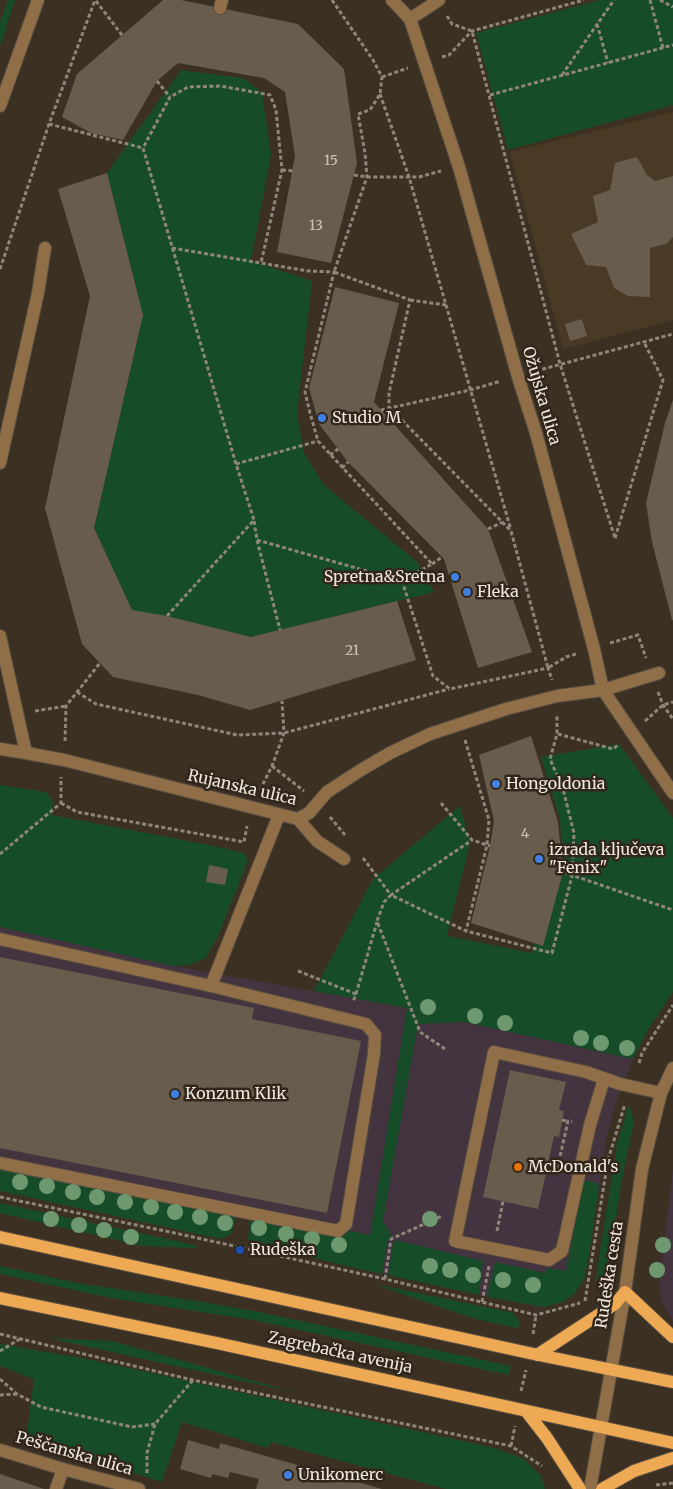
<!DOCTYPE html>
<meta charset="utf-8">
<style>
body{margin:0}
canvas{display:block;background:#3b3022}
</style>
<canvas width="673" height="1489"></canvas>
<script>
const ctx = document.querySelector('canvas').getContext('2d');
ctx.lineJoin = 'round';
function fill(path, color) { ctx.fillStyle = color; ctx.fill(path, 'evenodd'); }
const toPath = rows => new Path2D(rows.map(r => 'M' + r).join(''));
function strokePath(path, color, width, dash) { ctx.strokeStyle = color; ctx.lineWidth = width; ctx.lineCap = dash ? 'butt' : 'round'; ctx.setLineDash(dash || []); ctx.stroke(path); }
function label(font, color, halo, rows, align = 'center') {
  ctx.font = font + ' Merriweather,serif'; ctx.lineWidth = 5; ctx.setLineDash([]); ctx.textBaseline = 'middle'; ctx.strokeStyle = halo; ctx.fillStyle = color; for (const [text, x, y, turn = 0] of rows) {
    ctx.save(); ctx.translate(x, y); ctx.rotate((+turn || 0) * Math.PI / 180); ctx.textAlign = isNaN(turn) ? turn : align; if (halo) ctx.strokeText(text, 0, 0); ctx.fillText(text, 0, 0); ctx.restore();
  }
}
const commercial = toPath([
 [0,927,173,966,407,1008,370,1236,251,1212,0,1166],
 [406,1022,418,1024,464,1022,633,1059,616,1102,606,1141,588,1262,584,1279,575,1293,563,1302,544,1307,533,1306,365,1270],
 [673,1169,673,1322,663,1304,659,1287]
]);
const built = toPath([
 [673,112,673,320,563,349,510,152]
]);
const green = toPath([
 [8,0,15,0,0,47,0,22],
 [600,0,673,0,673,105,508,150,476,33],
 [181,70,242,78,262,92,271,155,251,261,312,281,297,414,304,453,324,485,417,562,434,592,251,637,132,610,94,528,143,315,107,173],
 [619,744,673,818,673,992,648,1030,633,1059,464,1022,418,1024,383,1221,392,1236,388,1240,382,1274,260,1246,251,1242,248,1239,251,1212,370,1235,407,1008,314,991,373,879,460,806,470,843,447,936,532,953,562,845,560,820,541,757],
 [0,785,46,792,53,801,52,815,219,847,244,853,248,861,219,934,206,958,190,965,173,966,0,927],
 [628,1106,631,1110,634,1123,624,1168,605,1284,596,1279,600,1250,617,1145],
 [0,1166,236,1212,234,1227,231,1234,221,1239,0,1191],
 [584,1180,596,1183,599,1186,588,1262,584,1279,575,1293,563,1302,544,1307,487,1297,495,1262,545,1273,547,1268,566,1271],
 [0,1203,181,1242,197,1246,195,1248,142,1246,0,1213],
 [395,1240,483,1261,479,1295,388,1275,393,1244],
 [0,1266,77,1283,190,1300,254,1311,511,1366,509,1375,253,1320,111,1298,0,1274],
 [374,1284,514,1313,520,1323,519,1327,515,1328,472,1318],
 [49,1338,112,1341,297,1393],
 [0,1344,92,1360,495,1448,524,1459,541,1476,545,1489,446,1489,271,1442,268,1448,182,1422,162,1482,26,1439,34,1379,0,1366]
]);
const building = toPath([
 [163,0,181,0,298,24,344,69,357,163,331,263,277,252,295,156,285,92,264,78,178,63,157,81,123,140,91,133,62,117,77,74],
 [637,157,647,175,655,181,673,176,673,237,666,244,650,248,650,297,628,296,614,288,606,267,586,265,571,234,598,222,593,196,610,190,615,163],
 [107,173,143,315,94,528,132,610,167,616,251,637,397,601,416,660,250,710,198,695,113,677,82,644,45,508,90,296,58,189],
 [335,287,399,303,374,402,488,529,532,652,478,668,444,559,348,462,319,424,309,388],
 [582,319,587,336,570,341,565,324],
 [673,400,673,620,672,620,652,542,646,503,665,423],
 [531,736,558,822,563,872,543,946,471,923,490,846,494,821,479,755],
 [209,865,228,869,225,885,206,882],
 [0,957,254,1008,252,1019,361,1041,327,1213,0,1148],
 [510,1070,566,1082,559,1110,564,1111,559,1137,554,1136,538,1209,483,1197],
 [188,1440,219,1449,220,1443,382,1489,256,1489,259,1479,230,1472,228,1478,212,1474,211,1478,180,1469],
 [0,1474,44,1489,0,1489]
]);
const path = toPath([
 [332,0,373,60,382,77,380,94,370,110,358,114,365,153,367,177,334,272,410,300,389,393,389,407,511,531,548,668,566,657,576,654],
 [650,0,663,48],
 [660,0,673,7],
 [96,1,122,35],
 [447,16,452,24,472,31,560,364,615,538],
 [597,24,608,63],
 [442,57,449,55,472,31,584,0],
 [562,75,614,0],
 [382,77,408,68],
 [157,81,170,97],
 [380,94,409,177,511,530],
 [490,95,673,45],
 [49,124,143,148],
 [282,170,293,171],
 [354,175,367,177,419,177,441,171],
 [172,248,308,271,334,272,305,392,310,413,318,441,432,564,402,581,433,676,450,689,548,668,552,680],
 [0,269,49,124,95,0],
 [410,300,446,305],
 [536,371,673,334],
 [381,410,470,390,501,381],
 [391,422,398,415],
 [330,455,338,449],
 [236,464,318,441],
 [342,468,348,462],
 [254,521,257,540,280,630],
 [488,529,503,522],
 [615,538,663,380,644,342],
 [257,540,402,581],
 [432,564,442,557],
 [167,616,254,520,236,464,143,148,170,97,188,87,221,86,270,95,276,110,282,170,261,263],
 [610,643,638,635,646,658],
 [77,692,96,704,237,735,284,733,449,689],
 [658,692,663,705,673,719],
 [35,711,66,706],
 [645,721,663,705,673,702],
 [558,734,613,749,618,745],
 [465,740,489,820,487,845,466,931],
 [65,741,66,706,100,663],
 [272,766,304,791],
 [260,790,272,766,284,733,282,701],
 [61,803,77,812,244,842,247,826],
 [441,803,472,840,490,846],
 [330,817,345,835],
 [0,854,61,803,61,777],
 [363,858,391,895,472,840],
 [563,872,673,910],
 [298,971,356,994,353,1002],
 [356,994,377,922],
 [445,1049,420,1032,377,921,384,902,391,895,466,931,552,953,572,876,574,833,563,789,550,759,557,734,557,715],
 [639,1063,642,1053,673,1005],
 [562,1120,568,1121],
 [562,1171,557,1170,568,1121,572,1122],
 [0,1197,170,1232,385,1279,536,1315,580,1303],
 [497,1231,503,1201],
 [385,1279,391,1239,442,1216],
 [585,1301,608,1160,625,1104],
 [482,1302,489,1266],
 [0,1334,193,1380,511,1446,542,1466],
 [533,1334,536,1315],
 [0,1351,20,1339],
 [0,1379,17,1394,41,1407,132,1427,155,1424],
 [521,1391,526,1370],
 [0,1395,17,1394],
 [511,1446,515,1426],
 [147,1473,147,1453,155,1424,193,1380],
 [656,1485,673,1483]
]);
const minor = toPath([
 [392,0,410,19,459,167,518,377,536,433,594,649,603,690,673,793],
 [220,8,222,0],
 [410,19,439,0],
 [0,106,38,0],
 [0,463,38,293,45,248],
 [0,636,26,753,64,760,298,819,309,813,327,792,361,770,390,753,430,734,506,709,557,696,603,690,659,673],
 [0,749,26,753],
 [298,819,317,841,344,859],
 [0,939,211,986,366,1024,375,1035,374,1054,346,1224,338,1231,0,1163],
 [211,986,279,815],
 [604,1079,590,1125,562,1251,549,1260,455,1241,494,1052,586,1072,620,1084,661,1093],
 [0,1450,63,1469,139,1489],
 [56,1489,63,1469],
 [590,1489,625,1292,642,1169,661,1093,673,1068]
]);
const major = toPath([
 [0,1237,529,1353,673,1382],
 [0,1298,217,1343,673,1443],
 [537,1355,615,1304,625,1292,673,1337],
 [526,1411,547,1438,580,1489],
 [602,1489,634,1471,673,1458]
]);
const trees = [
 [428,1007],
 [475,1016],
 [505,1023],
 [581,1038],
 [601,1043],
 [627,1048],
 [20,1182],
 [47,1186],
 [73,1192],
 [97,1197],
 [125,1202],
 [151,1207],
 [175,1212],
 [200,1217],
 [51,1219],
 [430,1219],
 [225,1223],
 [79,1225],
 [259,1228],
 [104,1230],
 [286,1234],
 [131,1237],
 [312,1239],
 [339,1245],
 [663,1245],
 [430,1266],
 [450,1270],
 [657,1270],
 [473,1275],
 [503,1280],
 [533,1285]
];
const markers = [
 [322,418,5,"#3f7fe0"],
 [455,577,5,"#3f7fe0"],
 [467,592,5,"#3f7fe0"],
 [496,784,5,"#3f7fe0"],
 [539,859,5,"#3f7fe0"],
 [175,1094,5,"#3f7fe0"],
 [518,1167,5,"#e8710a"],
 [240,1250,5,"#1a4fb4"],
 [288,1475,5,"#3f7fe0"]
];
const numberNames = [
 ["15",331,161],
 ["13",316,226],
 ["21",352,651],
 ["4",525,834]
];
const streetNames = [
 ["Ožujska ulica",541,396,74],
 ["Rujanska ulica",242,788,13],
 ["Rudeška cesta",610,1275,-81],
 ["Zagrebačka avenija",340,1353,12],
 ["Peščanska ulica",74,1454,16]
];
const poiNames = [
 ["Studio M",332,418],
 ["Spretna&Sretna",445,577,"right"],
 ["Fleka",477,592],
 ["Hongoldonia",506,784],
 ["izrada ključeva",549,850],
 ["\"Fenix\"",549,868],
 ["Konzum Klik",185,1094],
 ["McDonald's",528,1167],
 ["Rudeška",250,1250],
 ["Unikomerc",298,1475]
];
fill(commercial, '#443440');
fill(built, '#493a26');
fill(green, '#174c29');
fill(building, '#685c4d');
strokePath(minor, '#584d40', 14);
strokePath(major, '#584d40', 14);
strokePath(path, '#8f867b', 3, [4, 2.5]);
strokePath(minor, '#906f48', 12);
strokePath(major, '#eda953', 12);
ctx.fillStyle = '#6e9970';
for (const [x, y] of trees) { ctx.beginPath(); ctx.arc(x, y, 8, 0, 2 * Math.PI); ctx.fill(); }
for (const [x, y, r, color] of markers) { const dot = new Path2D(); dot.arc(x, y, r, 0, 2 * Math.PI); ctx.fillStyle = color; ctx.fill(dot); strokePath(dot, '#312619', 2); }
label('14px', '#ccc4ba', null, numberNames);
label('16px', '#eee7de', '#312619', streetNames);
label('16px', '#eee7de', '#312619', poiNames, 'left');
</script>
